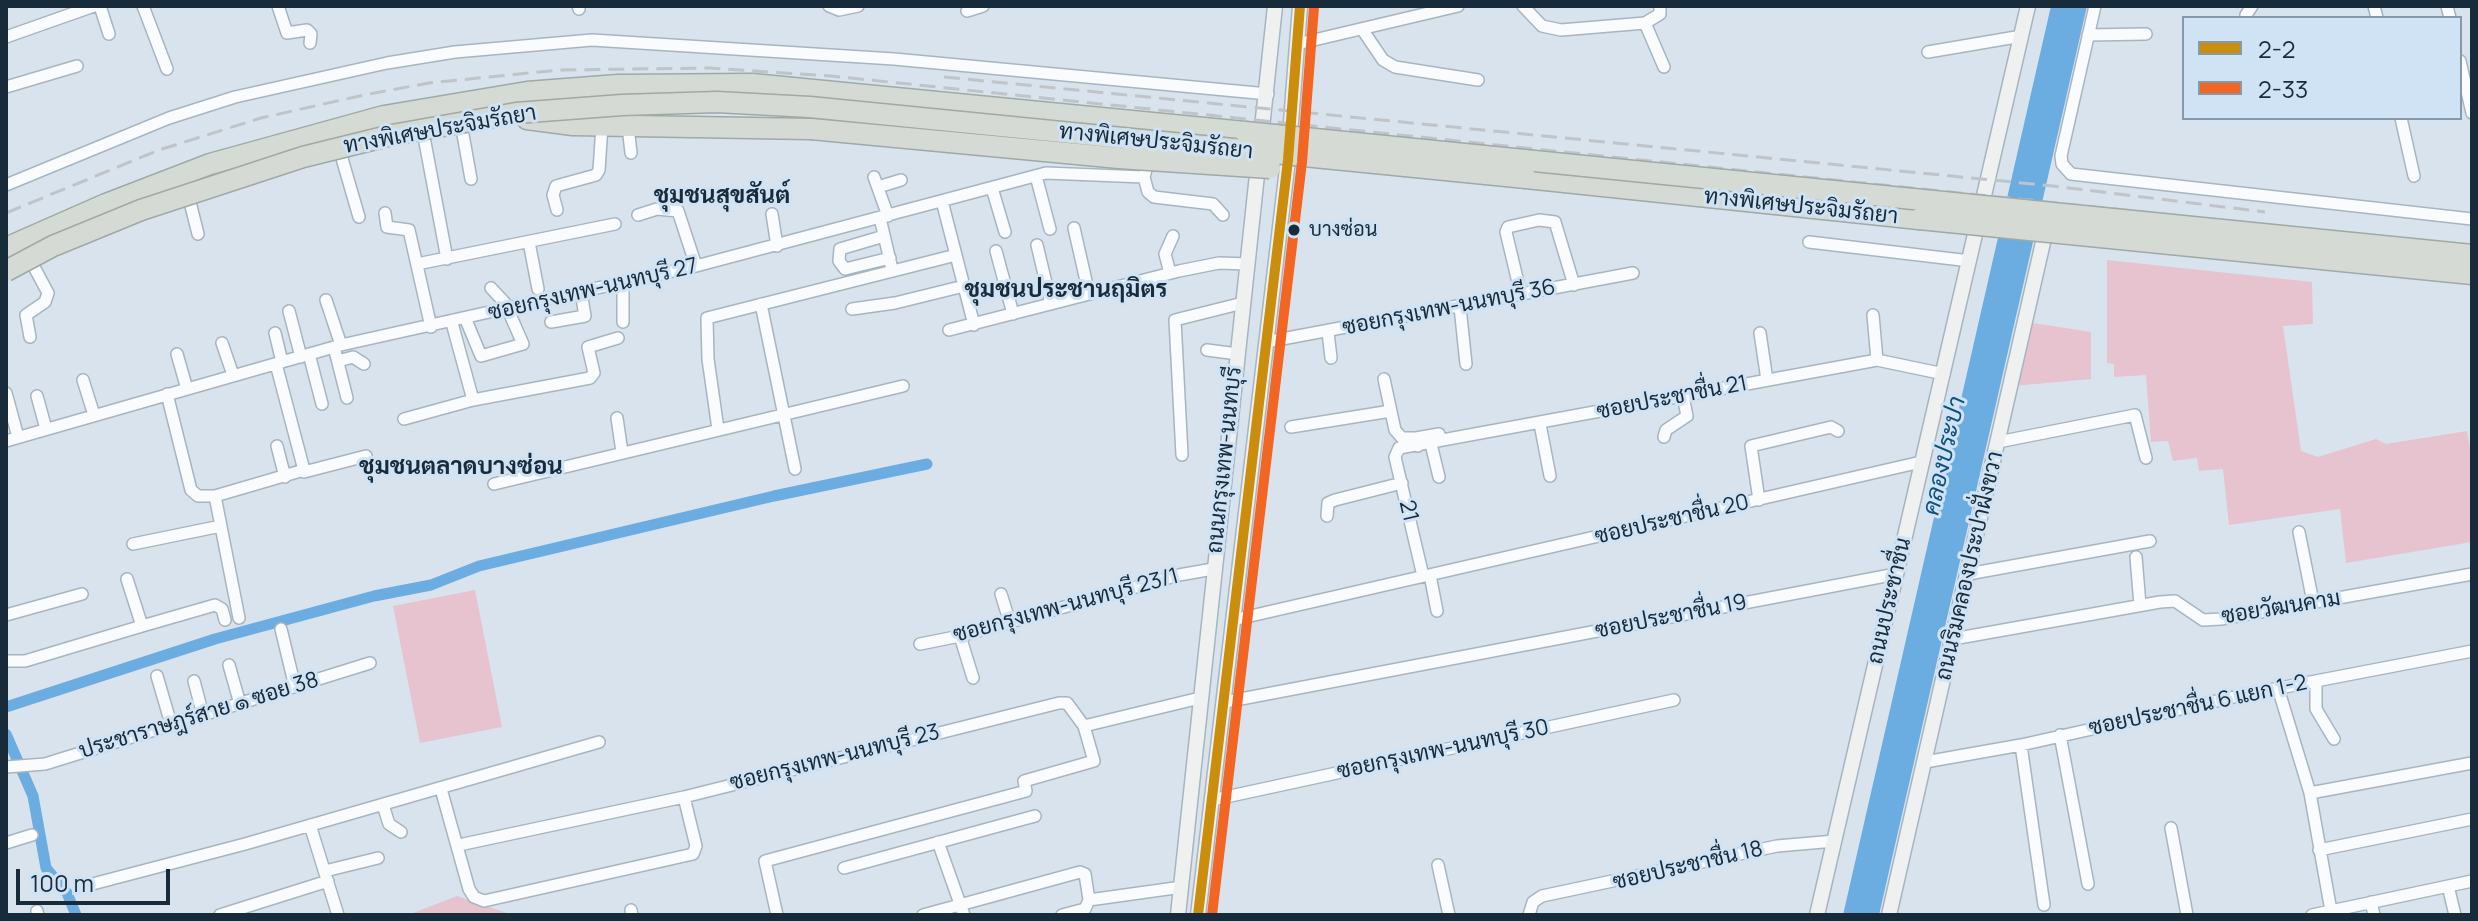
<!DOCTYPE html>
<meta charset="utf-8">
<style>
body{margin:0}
#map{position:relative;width:2478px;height:921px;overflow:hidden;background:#d8e3ed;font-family:Manrope,sans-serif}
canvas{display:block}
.frame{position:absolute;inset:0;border:8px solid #172b3b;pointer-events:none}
.legend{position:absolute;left:2182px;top:16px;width:280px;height:104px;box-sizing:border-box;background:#d0e3f5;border:2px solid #8699ab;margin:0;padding:10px 14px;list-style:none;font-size:24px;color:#172b3b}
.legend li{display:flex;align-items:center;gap:16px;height:40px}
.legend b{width:40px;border:2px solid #8699ab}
.scale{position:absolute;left:16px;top:869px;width:154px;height:36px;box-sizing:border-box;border:4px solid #172b3b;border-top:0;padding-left:10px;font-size:24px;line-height:28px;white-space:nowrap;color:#172b3b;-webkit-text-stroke:6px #d0e3f5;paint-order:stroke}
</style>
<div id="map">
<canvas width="2478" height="921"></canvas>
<div class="frame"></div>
<ul class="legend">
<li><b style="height:10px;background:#ca8d0c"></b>2-2</li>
<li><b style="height:10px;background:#f26522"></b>2-33</li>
</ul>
<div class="scale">100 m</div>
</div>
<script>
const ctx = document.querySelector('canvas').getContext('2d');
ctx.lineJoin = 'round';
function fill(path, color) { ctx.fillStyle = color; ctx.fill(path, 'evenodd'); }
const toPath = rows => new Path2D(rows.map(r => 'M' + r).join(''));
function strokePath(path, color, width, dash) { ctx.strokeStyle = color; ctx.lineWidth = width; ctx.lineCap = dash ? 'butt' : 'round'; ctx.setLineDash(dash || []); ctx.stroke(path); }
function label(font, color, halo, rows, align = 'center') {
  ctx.font = font + ' Manrope,Sarabun,sans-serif'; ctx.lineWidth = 6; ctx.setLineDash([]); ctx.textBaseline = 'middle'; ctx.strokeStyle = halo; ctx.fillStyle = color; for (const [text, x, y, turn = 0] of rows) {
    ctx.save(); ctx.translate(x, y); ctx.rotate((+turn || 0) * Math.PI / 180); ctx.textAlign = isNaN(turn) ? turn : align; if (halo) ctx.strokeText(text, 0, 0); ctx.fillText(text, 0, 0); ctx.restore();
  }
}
const green = toPath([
 [2107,260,2312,282,2313,324,2283,326,2301,451,2318,457,2376,439,2386,444,2467,431,2472,459,2472,542,2346,563,2340,509,2229,525,2223,469,2199,471,2197,458,2173,461,2168,441,2151,442,2146,375,2114,377,2114,364,2107,363],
 [2033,323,2091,332,2091,379,2013,386],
 [475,590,502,727,420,743,393,606],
 [457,896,510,914,510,915,408,915]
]);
const water = toPath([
 [2051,6,2087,6,1879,915,1843,915]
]);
const canal = toPath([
 [6,707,215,639,374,596,431,585,479,566,774,496,927,464],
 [6,734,33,796,46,868,67,893,76,915]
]);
const street = toPath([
 [100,6,109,34],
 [143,6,167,69],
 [278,6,287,33,307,30,311,34,310,43],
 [578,6,579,9],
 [829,6,839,10,858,6],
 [1523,6,1542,26,1561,30,1645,23,1660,14,1660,6],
 [2095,6,2061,156,2062,164,2071,174,2472,219],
 [2374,6,2377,18],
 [2447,6,2450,18],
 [967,11,983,6],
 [2246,15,2252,6],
 [1645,23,1664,67],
 [1362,29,1383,60,1395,67,1478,80],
 [2088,35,2146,34],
 [6,37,94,6],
 [1297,44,1458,6],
 [1928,52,2022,36],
 [2460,61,2472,113],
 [6,87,77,66],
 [2401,118,2414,176],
 [628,126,631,153],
 [462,129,471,179],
 [424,137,447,259],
 [341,155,359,217],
 [1036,176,1050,229],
 [874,177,888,216],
 [1144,177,1148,192,1154,197,1213,204,1223,215],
 [6,185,169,118,235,97,387,63,455,52,592,40,894,59,1268,94],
 [878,187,901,180],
 [992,188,1005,232],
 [189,198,198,234],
 [942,201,974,325],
 [557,210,553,195,556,186,596,175,599,170,602,126],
 [385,213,387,227,409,230,431,327],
 [772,214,777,246],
 [638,215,657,209,678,211,696,266],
 [880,218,891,265],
 [1074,228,1089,294],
 [884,236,840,249,839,261,845,269,890,258],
 [529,242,538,289],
 [1809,242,1970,261],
 [1037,245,1051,304],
 [996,251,1013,314],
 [417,264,615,224],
 [1170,273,1165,254,1173,236],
 [623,282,623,322],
 [1521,295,1506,232,1508,227,1539,220,1555,222,1574,285],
 [326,300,341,345],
 [761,304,795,469],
 [1460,307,1466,364],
 [852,309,895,303,964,286],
 [289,311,301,357],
 [1873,315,1877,360],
 [466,320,481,356,523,344,505,303,491,288],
 [551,322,585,316,581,292],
 [452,323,473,400,590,378,594,373,588,347,618,338],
 [949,330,1179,271,1219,263,1248,264],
 [1328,332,1331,358],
 [275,333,282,362],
 [1760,333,1767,380],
 [30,337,26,315,45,302,48,293,33,265],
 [1266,342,1633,273],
 [222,343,233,375],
 [334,347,347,398],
 [1207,350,1238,354],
 [177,354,187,389],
 [309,354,322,404],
 [338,361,353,357,364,364],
 [1384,379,1395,430,1402,438,1416,438,1418,446],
 [83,380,94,415],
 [6,393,18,437],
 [167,394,191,490,198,496,215,496],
 [37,396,46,429],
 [617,418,622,452],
 [404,419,473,400],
 [1540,424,1550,476],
 [1291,427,1391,411],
 [718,429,708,359,707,318,956,255],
 [1664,437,1666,430,1687,416,1683,396],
 [1416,438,1439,434],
 [6,441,341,345,696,266,1046,173,1144,177,1150,155],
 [1998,442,2135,415,2146,458],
 [1431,444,1439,477],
 [277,446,285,477],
 [1182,455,1175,320,1243,303],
 [304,472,366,456],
 [494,484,903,386],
 [1759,500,1751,446,1831,427,1838,431],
 [1327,516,1328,503,1335,500,1402,483],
 [2299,532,2313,602],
 [133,544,221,526],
 [2136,557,2140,605],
 [1968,574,2150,541],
 [1430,575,1437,611],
 [1423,576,1395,457,1399,448,1877,360,1944,374],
 [1001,594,1010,623],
 [6,615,82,594],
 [239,618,215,496,304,470,276,364],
 [1233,620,1921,462],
 [142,626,215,605,222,609,225,620],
 [281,629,295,687],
 [960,636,973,678],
 [1953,639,2160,602,2175,601,2203,620,2221,619,2472,574],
 [920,644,960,636,1179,575,1213,569],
 [6,661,25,661,142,626,127,579],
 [229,665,240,704],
 [157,676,171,724],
 [194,681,203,715],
 [2316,682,2316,709,2334,739],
 [2278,688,2310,793,2331,911],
 [1225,702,1896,574],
 [2060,735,2088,884],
 [2021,745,2044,905],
 [1925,762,2021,745,2243,695,2472,651],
 [6,767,45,764,370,663],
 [441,789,469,889,474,897,484,901,693,854,696,846,684,797],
 [2310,793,2472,763],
 [1212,800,1674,700],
 [383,805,389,824,401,832],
 [310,825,338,915],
 [2171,828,2187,915],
 [938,842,964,915],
 [6,843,32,835],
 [459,845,684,797,1059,703,1067,703,1084,726,1200,698],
 [2319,850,2472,819],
 [1438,865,1449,915],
 [844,868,1035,816],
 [325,871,378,858],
 [2448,886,2455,915],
 [81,887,245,844,599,742],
 [2371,902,2374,915],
 [631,910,632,915],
 [37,911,38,915],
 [220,915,328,881],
 [777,915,765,861,1026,791,1024,781,1094,761,1084,726],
 [923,915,1080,872,1085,874,1089,900,1182,887],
 [1062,915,1085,909,1089,900],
 [1529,915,1533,902,1542,896,1777,846,1835,841],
 [2312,915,2472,881]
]);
const secondary = toPath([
 [1178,915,1275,6],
 [1198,915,1288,160,1300,6],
 [1817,915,2028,6],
 [1889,915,2047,225]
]);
const highway = toPath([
 [527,119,573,125,811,129],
 [1526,178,1919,219],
 [6,248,106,204,210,164,384,116,527,92,618,85,752,84,1245,132]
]);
const rail = toPath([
 [944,77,2053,186,2265,212],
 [6,213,159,150,261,118,364,95,429,83,559,70,709,68,831,76,2472,246]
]);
const highwayBridge = toPath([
 [811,129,1119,158,1270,168],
 [1245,132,2472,255],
 [1919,219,2472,274],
 [6,271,53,246,141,210,303,157,392,135,516,113,622,105,717,102,810,107,1526,178]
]);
const bus1 = toPath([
 [1198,915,1288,160,1300,6]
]);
const bus2 = toPath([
 [1212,915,1302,162,1314,7]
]);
const markers = [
 [1294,230,7,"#172b3b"]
];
const busNames = [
 ["บางซ่อน",1309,230]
];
const streetNames = [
 ["ทางพิเศษประจิมรัถยา",440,130,-10],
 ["ทางพิเศษประจิมรัถยา",1156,142,6],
 ["ทางพิเศษประจิมรัถยา",1801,207,6],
 ["ซอยกรุงเทพ-นนทบุรี 27",593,290,-13],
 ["ซอยกรุงเทพ-นนทบุรี 36",1449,308,-11],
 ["ซอยประชาชื่น 21",1672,398,-11],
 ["ถนนกรุงเทพ-นนทบุรี",1225,460,-84],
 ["21",1408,511,77],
 ["ซอยประชาชื่น 20",1672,520,-13],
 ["ถนนริมคลองประปาฝั่งขวา",1970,566,-77],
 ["ถนนประชาชื่น",1890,601,-77],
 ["ซอยกรุงเทพ-นนทบุรี 23/1",1066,606,-15],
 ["ซอยวัฒนคาม",2281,608,-9],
 ["ซอยประชาชื่น 19",1671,617,-11],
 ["ซอยประชาชื่น 6 แยก 1-2",2198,706,-12],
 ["ประชาราษฎร์สาย ๑ ซอย 38",199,716,-17],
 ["ซอยกรุงเทพ-นนทบุรี 30",1443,750,-12],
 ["ซอยกรุงเทพ-นนทบุรี 23",835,758,-14],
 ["ซอยประชาชื่น 18",1688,866,-13]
];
const neighbourhoodNames = [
 ["ชุมชนสุขสันต์",722,196],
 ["ชุมชนประชานฤมิตร",1066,290],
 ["ชุมชนตลาดบางซ่อน",461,467]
];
const waterNames = [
 ["คลองประปา",1945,456,-77]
];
fill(green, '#e6c3cf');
fill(water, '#6bace1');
strokePath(canal, '#6bace1', 11);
strokePath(street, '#a7b5c1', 14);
strokePath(secondary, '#a7b5c1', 17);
strokePath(highway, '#9fa9a6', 23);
strokePath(street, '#f9fbfc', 11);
strokePath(secondary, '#eef1f0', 14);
strokePath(highway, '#d5dad4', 20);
strokePath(rail, '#c0c4c8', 3, [16, 8]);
strokePath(highwayBridge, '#9fa9a6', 23, []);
strokePath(highwayBridge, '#d5dad4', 20);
strokePath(bus1, '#ca8d0c', 10);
strokePath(bus2, '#f26522', 10);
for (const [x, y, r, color] of markers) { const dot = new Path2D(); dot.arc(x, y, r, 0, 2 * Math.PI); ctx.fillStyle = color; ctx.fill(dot); strokePath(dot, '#d0e3f5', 3); }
label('20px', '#172b3b', '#d0e3f5', busNames, 'left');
label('22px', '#172b3b', '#d0e3f5', streetNames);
label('bold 24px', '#172b3b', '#d0e3f5', neighbourhoodNames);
label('italic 24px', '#10507f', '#d0e3f5', waterNames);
</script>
